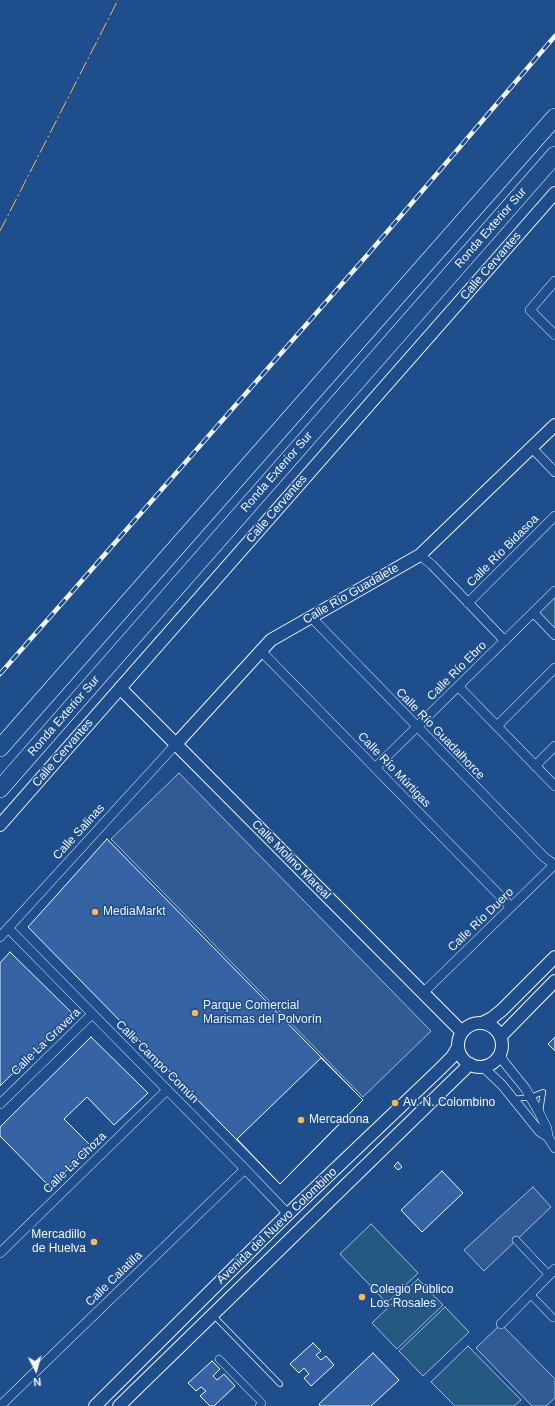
<!DOCTYPE html>
<meta charset="utf-8">
<style>
body{margin:0}
#map{position:relative;width:555px;height:1406px;overflow:hidden;background:#1f4e8c;font-family:Helvetica,sans-serif}
canvas{display:block}
.north{position:absolute;left:16px;top:1350px;width:40px;height:40px;-webkit-text-stroke:3px #1f4e8c;paint-order:stroke;rotate:174deg;font-size:11px;font-weight:700;line-height:16px;text-align:center;color:#f2f6ff}
.north::after{content:'';display:block;margin:auto;width:14px;height:18px;background:#f2f6ff;clip-path:polygon(50% 0,100% 100%,50% 72%,0 100%)}
</style>
<div id="map">
<canvas width="555" height="1406"></canvas>
<div class="north">N</div>
</div>
<script>
const ctx = document.querySelector('canvas').getContext('2d');
ctx.lineJoin = 'round';
function fill(path, color) { ctx.fillStyle = color; ctx.fill(path, 'evenodd'); }
const toPath = rows => new Path2D(rows.map(r => 'M' + r).join(''));
function strokePath(path, color, width, dash) { ctx.strokeStyle = color; ctx.lineWidth = width; ctx.lineCap = dash ? 'butt' : 'round'; ctx.setLineDash(dash || []); ctx.stroke(path); }
function label(font, color, halo, rows, align = 'center') {
  ctx.font = font + ' Helvetica,sans-serif'; ctx.lineWidth = 3; ctx.setLineDash([]); ctx.textBaseline = 'middle'; ctx.strokeStyle = halo; ctx.fillStyle = color; for (const [text, x, y, turn = 0] of rows) {
    ctx.save(); ctx.translate(x, y); ctx.rotate((+turn || 0) * Math.PI / 180); ctx.textAlign = isNaN(turn) ? turn : align; if (halo) ctx.strokeText(text, 0, 0); ctx.fillText(text, 0, 0); ctx.restore();
  }
}
const green = toPath([
 [555,596,555,629,538,612,555,596],
 [371,1224,418,1273,387,1303,340,1254,371,1224],
 [418,1279,443,1305,397,1349,372,1323,418,1279],
 [445,1307,469,1332,423,1376,399,1351,445,1307],
 [468,1346,521,1400,514,1406,455,1406,431,1382,468,1346]
]);
const parking = toPath([
 [179,773,431,1031,363,1097,111,839,179,773],
 [533,1187,551,1207,484,1271,464,1250,533,1187],
 [501,1324,555,1379,555,1398,546,1406,532,1406,476,1348,501,1324]
]);
const building = toPath([
 [107,839,363,1100,280,1184,28,927,107,839],
 [10,952,73,1014,0,1086,0,963,10,952],
 [91,1037,148,1093,114,1125,87,1097,64,1119,91,1146,50,1187,0,1136,0,1127,91,1037],
 [555,1037,555,1051,548,1044,555,1037],
 [321,1058,363,1100,280,1184,237,1139,321,1058],
 [398,1162,402,1167,398,1170,394,1166,398,1162],
 [442,1171,463,1193,422,1232,401,1210,442,1171],
 [313,1343,321,1351,316,1355,321,1360,326,1356,334,1365,311,1386,304,1378,309,1374,304,1368,299,1373,290,1364,313,1343],
 [373,1353,399,1380,371,1406,320,1406,319,1404,373,1353],
 [212,1361,220,1369,213,1376,217,1380,224,1374,235,1386,214,1406,210,1406,200,1396,206,1391,201,1387,196,1391,188,1383,212,1361]
]);
const service = toPath([
 [514,1099,531,1097,543,1092],
 [540,1112,543,1092],
 [213,1315,280,1384]
]);
const pedestrian = toPath([
 [516,1240,549,1275],
 [530,1294,553,1318],
 [219,1359,262,1403,259,1406]
]);
const minor = toPath([
 [555,281,530,310,555,335],
 [531,447,555,472],
 [420,555,432,565,505,641],
 [468,603,555,516],
 [534,613,555,635],
 [311,617,544,857,555,865],
 [260,650,511,907],
 [459,687,555,786],
 [497,726,555,668],
 [535,766,555,746],
 [375,768,555,591],
 [8,928,245,1169,288,1214],
 [0,937,176,744],
 [423,993,555,864],
 [500,1054,504,1062,525,1088,540,1114,547,1129,548,1137,555,1148],
 [483,1067,502,1085,540,1132,548,1137],
 [0,1104,92,1014],
 [0,1253,167,1090],
 [501,1324,555,1269],
 [0,1406,245,1169]
]);
const tertiary = toPath([
 [120,688,462,1032],
 [176,744,271,640,420,555,555,425],
 [0,825,555,193],
 [482,1023,492,1018,502,1010,555,957],
 '458 1045a22 22 0 1 1 44 0a22 22 0 1 1-44 0Z',
 [501,1036,555,981],
 [95,1406,288,1214,439,1070,452,1057,458,1047],
 [119,1406,470,1064]
]);
const motorway = toPath([
 [0,748,555,117],
 [0,789,555,155]
]);
const rail = toPath([
 [0,674,369,253,555,36]
]);
const power = toPath([
 [0,231,118,0]
]);
const markers = [
 [95,912,4,"#ffb74d"],
 [195,1013,4,"#ffb74d"],
 [395,1103,4,"#ffb74d"],
 [301,1120,4,"#ffb74d"],
 [94,1242,4,"#ffb74d"],
 [362,1297,4,"#ffb74d"]
];
const streetNames = [
 ["Ronda Exterior Sur",491,228,-49],
 ["Calle Cervantes",491,266,-49],
 ["Ronda Exterior Sur",277,472,-49],
 ["Calle Cervantes",277,509,-49],
 ["Calle Río Bidasoa",503,551,-45],
 ["Calle Río Guadalete",351,594,-30],
 ["Calle Río Ebro",457,671,-45],
 ["Ronda Exterior Sur",64,716,-49],
 ["Calle Río Guadalhorce",440,734,46],
 ["Calle Cervantes",63,753,-49],
 ["Calle Río Múrtigas",394,770,46],
 ["Calle Salinas",79,832,-48],
 ["Calle Molino Mareal",291,860,45],
 ["Calle Río Duero",481,920,-44],
 ["Calle La Gravera",46,1042,-44],
 ["Calle Campo Común",157,1062,45],
 ["Calle La Choza",75,1163,-44],
 ["Avenida del Nuevo Colombino",277,1226,-44],
 ["Calle Calatilla",114,1279,-44]
];
const poiNames = [
 ["MediaMarkt",103,912],
 ["Parque Comercial",203,1006],
 ["Marismas del Polvorín",203,1020],
 ["Av. N. Colombino",403,1103],
 ["Mercadona",309,1120],
 ["Mercadillo",86,1235,"right"],
 ["de Huelva",86,1249,"right"],
 ["Colegio Público",370,1290],
 ["Los Rosales",370,1304]
];
fill(green, '#245a82');
strokePath(green, '#a8bbd7', 1);
fill(parking, '#305b95');
strokePath(parking, '#a8bbd7', 1);
fill(building, '#3563a3');
strokePath(building, '#f2f6ff', 1);
strokePath(service, '#f2f6ff', 6);
strokePath(pedestrian, '#f2f6ff', 8);
strokePath(minor, '#f2f6ff', 10);
strokePath(tertiary, '#f2f6ff', 14);
strokePath(motorway, '#f2f6ff', 18);
strokePath(service, '#1f4e8c', 4.5);
strokePath(pedestrian, '#1f4e8c', 7);
strokePath(minor, '#1f4e8c', 9);
strokePath(tertiary, '#1f4e8c', 12);
strokePath(motorway, '#1f4e8c', 17);
strokePath(rail, '#f2f6ff', 4.5);
strokePath(rail, '#1f4e8c', 3, [9]);
strokePath(power, '#ffb74d', 1, [14, 3, 2, 3]);
for (const [x, y, r, color] of markers) { const dot = new Path2D(); dot.arc(x, y, r, 0, 2 * Math.PI); ctx.fillStyle = color; ctx.fill(dot); strokePath(dot, '#1f4e8c', 1.5); }
label('12px', '#f2f6ff', '#1f4e8c', streetNames);
label('12px', '#f2f6ff', '#1f4e8c', poiNames, 'left');
</script>
